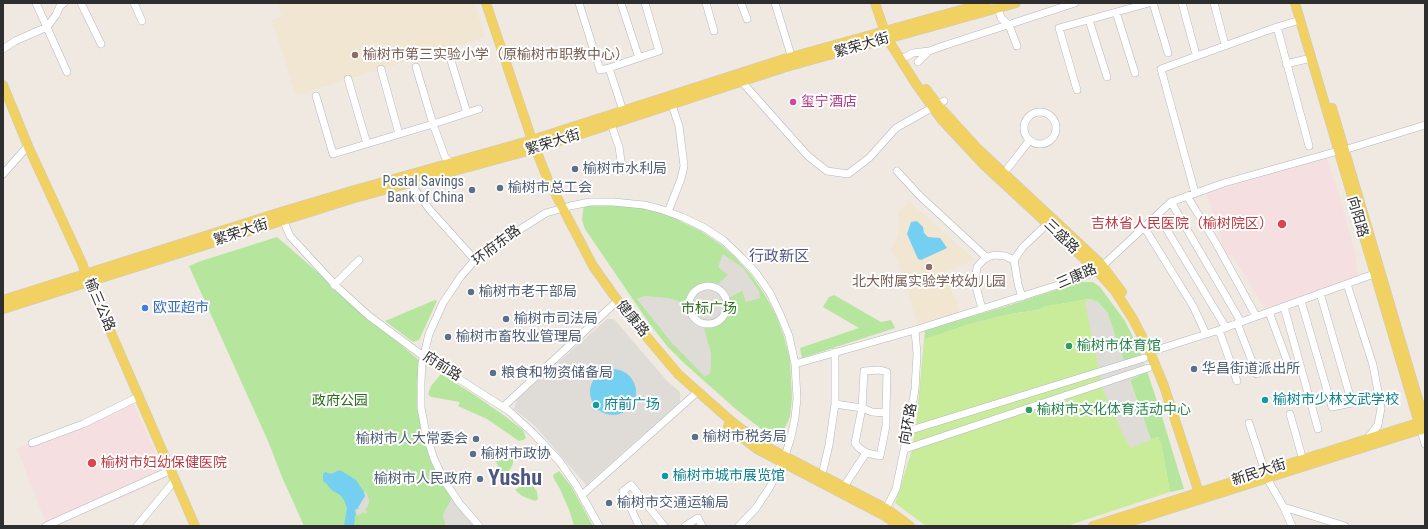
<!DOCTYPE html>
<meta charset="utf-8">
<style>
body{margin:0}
#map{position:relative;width:1428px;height:529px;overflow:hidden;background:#efe9e1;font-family:"Roboto Condensed",sans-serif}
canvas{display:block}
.frame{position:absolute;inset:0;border:4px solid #2e2e2e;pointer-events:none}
</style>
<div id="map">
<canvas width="1428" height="529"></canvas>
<div class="frame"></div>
</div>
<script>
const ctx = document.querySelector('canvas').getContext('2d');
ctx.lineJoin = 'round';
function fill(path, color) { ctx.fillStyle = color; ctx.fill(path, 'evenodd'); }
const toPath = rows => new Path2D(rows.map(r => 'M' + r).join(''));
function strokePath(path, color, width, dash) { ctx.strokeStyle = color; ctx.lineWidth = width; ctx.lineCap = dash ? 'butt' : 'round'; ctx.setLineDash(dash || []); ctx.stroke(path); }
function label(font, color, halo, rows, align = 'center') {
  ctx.font = font + ' "Roboto Condensed","Noto Sans SC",sans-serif'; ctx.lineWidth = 4; ctx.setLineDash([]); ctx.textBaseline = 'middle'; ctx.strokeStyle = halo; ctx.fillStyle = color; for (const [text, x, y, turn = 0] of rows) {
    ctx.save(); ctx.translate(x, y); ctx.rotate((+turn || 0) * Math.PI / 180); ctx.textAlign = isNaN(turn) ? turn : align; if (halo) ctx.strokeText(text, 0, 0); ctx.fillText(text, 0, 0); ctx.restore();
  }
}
const education = toPath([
 [278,3,474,3,485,37,296,95,272,21,282,16],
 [910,202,975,260,946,271,960,313,918,325,899,263,891,250,898,235,899,211]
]);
const medical = toPath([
 [1326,158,1339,194,1355,253,1358,276,1301,298,1265,309,1232,255,1226,255,1206,191,1218,190],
 [131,399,167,477,127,496,53,526,47,526,17,449]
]);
const green = toPath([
 [603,202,668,212,680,221,701,231,720,244,737,259,752,276,765,295,776,315,784,337,790,359,792,398,790,417,781,436,773,438,738,411,685,364,667,346,649,323,585,229,582,220,584,203],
 [277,237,422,363,423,419,445,482,480,526,304,526,282,477,268,441,189,266,201,261],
 [1080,282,1093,282,1100,287,1125,321,1142,356,1125,364,1107,312,1098,302,1089,299,1043,307,1038,310,1010,314,970,324,943,333,917,418,925,330,1007,306],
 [834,295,881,322,891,320,895,328,802,358,800,348,859,328,823,307,829,297],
 [435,300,437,301,419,340,413,342,385,321],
 [1147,371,1159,407,1184,489,1170,492,1161,444,1158,437,1151,440,1130,380],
 [441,374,473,394,506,417,523,430,526,438,523,440,519,441,487,419,458,406,460,402,431,397,428,394,431,386],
 [500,452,513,460,513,464,505,479,500,470,493,455],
 [559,471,571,486,593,526,574,526,570,512,560,489,554,479,553,475],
 [527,482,531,483,537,492,538,499,535,501,522,496,515,490]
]);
const pitch = toPath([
 [1089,299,1098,302,1107,312,1125,364,1142,356,1147,371,1130,380,1151,439,1158,437,1161,444,1170,492,1067,526,926,526,895,503,912,450,919,402,924,339,970,324,1010,314,1038,310,1043,307]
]);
const plaza = toPath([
 [723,254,743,268,759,291,760,298,746,302,742,291,729,298,730,307,728,315,715,326,710,328,704,328,711,353,711,365,710,373,705,377,671,342,637,299,645,296,668,298,678,301,684,305,689,291,698,285,708,282,718,284,728,275,718,267],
 [1089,299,1098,302,1107,312,1125,364,1142,356,1147,371,1130,380,1151,440,1131,448,1124,437,1102,387,1101,388,1102,383,1085,303],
 [607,319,614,319,667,381,680,392,680,402,586,485,535,426,514,409,517,399],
 [364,492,366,492,369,499,369,504,365,510,367,512,365,514,363,512,357,516,355,510,358,508,357,507,365,496],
 [452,498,477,526,446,526,444,520,443,514]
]);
const water = toPath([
 [917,221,923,227,924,233,928,237,940,238,947,248,921,260,918,259,907,234,911,222],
 '590 392a23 23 0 1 1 46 0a23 23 0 1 1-46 0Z',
 [340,470,356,480,364,492,365,496,359,506,358,507,359,508,355,510,356,515,355,516,354,526,344,526,347,508,344,500,340,495,333,491,328,486,328,485,323,481,323,474,325,472,331,474]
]);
const minor = toPath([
 [36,3,67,72],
 [81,3,101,44],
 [134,3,142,21],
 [579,3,600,70,609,68],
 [621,3,639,58],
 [706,3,714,31],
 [741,3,747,19],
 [775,3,790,52],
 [997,3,1001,18,1009,25,1017,46],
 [1153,3,1168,53],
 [1182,3,1195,51],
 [1214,3,1224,41],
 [1116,12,1135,73],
 [1089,20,1107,77],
 [1300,20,1277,27,1309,146],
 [3,49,15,41,47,27,56,15,60,6,64,3],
 [449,54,467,113],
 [905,57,913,53,929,51],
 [918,62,929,51,943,46,1075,3],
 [1286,64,1311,58],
 [416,67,433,124,479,109],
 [381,69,399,134],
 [348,79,367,144],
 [742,82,808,156,827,171,848,174,869,158,896,128,944,101],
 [1077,90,1059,28,1149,3],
 [316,96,333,154,433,124,445,157,451,163],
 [623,111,609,68,659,51,645,3],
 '1024 128a16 16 0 1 1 32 0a16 16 0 1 1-32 0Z',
 [611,124,619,147,622,168],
 [1344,150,1425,125],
 [1008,168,1029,141],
 [897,171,919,195,987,258],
 [3,174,28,146],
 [410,183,430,210,475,260],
 [1195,193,1161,69,1277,27],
 [1187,196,1216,243,1256,316],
 [1171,202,1241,322],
 [668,212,681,179,684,166,679,126,672,105],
 [1158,215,1226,328],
 [282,217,290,236,336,286,369,316,423,356,509,411,533,433,560,462,576,485,599,526],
 [1144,227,1193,306,1206,334],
 [1347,284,1373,365,1381,408,1378,425,1367,439],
 [334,285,359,260],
 '689 305a19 19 0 1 1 38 0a19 19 0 1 1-38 0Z',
 [1022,297,1018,284,1014,260,1023,247,1042,229],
 [1301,301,1332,407,1352,403,1320,293],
 [1284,307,1318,429],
 [982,309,975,283,977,267,985,258,994,255,1005,256,1014,260],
 [1269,312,1289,366],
 [1237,323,1257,374],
 [1219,330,1237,381],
 [1150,352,1219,330,1374,274],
 [795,364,915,330,1077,279,1097,271,1171,202,1224,183,1338,151],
 [835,404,862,408,855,443,859,448,867,453,880,456,886,426,886,413,872,412,862,408,864,371,880,370,887,372,886,413],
 [503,407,614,304],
 [1290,414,1304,464],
 [1249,423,1267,478,1284,508],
 [1421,430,1425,444],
 [908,431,1144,358],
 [32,443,83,424,136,398],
 [905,449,1148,368],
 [821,479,829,445,835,404,835,352],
 [841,491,866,453],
 [582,495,694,395],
 [884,513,896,489,908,431,915,389,917,354,915,330],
 [46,526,171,470],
 [137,526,175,480],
 [479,526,460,504,445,482,434,459,426,434,421,408,421,382,422,363,429,334,443,303,461,276,475,260,495,245,546,213,570,206,590,202,613,202,644,205,660,209,682,217,703,227,723,240,740,256,756,273,770,293,780,314,789,336,795,364,797,398,795,418,791,437,785,456,770,487,756,508,739,526],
 [639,526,623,491,631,485,664,526],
 [685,526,698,518,702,526],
 [1292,526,1284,508,1287,508,1345,526]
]);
const major = toPath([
 [486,3,532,140,548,180,593,266,625,311,678,374,731,421,761,444,887,509,910,526],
 [875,3,887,38,916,84,941,119,984,165,1039,216,1097,271,1115,291,1133,319,1150,352,1164,386,1201,499],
 [1295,3,1421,430],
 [3,85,28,146,82,263,86,275,195,526],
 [926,89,938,105,978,149,1101,264,1122,292],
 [1332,108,1425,423],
 [3,300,281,212,348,192,532,140,784,59,986,3],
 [3,309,351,199,535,149,786,67,1016,3],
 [728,426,757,449,883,515,899,526],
 [1093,526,1424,421],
 [1116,526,1425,428]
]);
const markers = [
 [355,55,4,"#8d6e63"],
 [793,102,4,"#d1479c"],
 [575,169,4,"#5c6f8a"],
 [500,188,4,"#5c6f8a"],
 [472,190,4,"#5c6f8a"],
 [1282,224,5,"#e0444e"],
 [929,267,4,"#8d6e63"],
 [471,292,4,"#5c6f8a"],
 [145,308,4,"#3f7fe0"],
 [506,319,4,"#5c6f8a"],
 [448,337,4,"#5c6f8a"],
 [1069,346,4,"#2e9e5b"],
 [1194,369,4,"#5c6f8a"],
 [493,373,4,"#5c6f8a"],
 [1265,400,4,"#0f9aa8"],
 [596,405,4,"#0f9aa8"],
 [1029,410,4,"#2e9e5b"],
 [695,437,4,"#5c6f8a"],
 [476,439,4,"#5c6f8a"],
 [473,454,4,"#5c6f8a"],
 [92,463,5,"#e0444e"],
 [665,476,4,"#0f9aa8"],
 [480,479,4,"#5c6f8a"],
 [609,503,4,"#5c6f8a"]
];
const streetNames = [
 ["繁荣大街",862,46,-16],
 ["繁荣大街",553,143,-17],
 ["向阳路",1357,217,74],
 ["繁荣大街",241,233,-18],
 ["三盛路",1061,237,44],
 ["环府东路",497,246,-37],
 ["三康路",1077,277,-23],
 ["榆三公路",99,305,67],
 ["健康路",632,319,51],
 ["府前路",442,367,32],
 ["向环路",909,424,-80],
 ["新民大街",1259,473,-18]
];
const educationNames = [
 ["榆树市第三实验小学（原榆树市职教中心）",363,55],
 ["北大附属实验学校幼儿园",929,282,"center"]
];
const hotelNames = [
 ["玺宁酒店",801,102]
];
const serviceNames = [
 ["榆树市水利局",583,169],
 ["Postal Savings",464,182,"right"],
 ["Bank of China",464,198,"right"],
 ["榆树市总工会",508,188],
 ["榆树市老干部局",479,292],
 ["榆树市司法局",514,319],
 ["榆树市畜牧业管理局",456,337],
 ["华昌街道派出所",1202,369],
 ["粮食和物资储备局",501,373],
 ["榆树市税务局",703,437],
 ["榆树市人大常委会",468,439,"right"],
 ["榆树市政协",481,454],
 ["榆树市人民政府",472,479,"right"],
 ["榆树市交通运输局",617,503]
];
const healthNames = [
 ["吉林省人民医院（榆树院区）",1273,224],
 ["榆树市妇幼保健医院",101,463,"left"]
];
const shopNames = [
 ["欧亚超市",153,308]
];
const parkNames = [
 ["市标广场",709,309],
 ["政府公园",340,401]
];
const leisureNames = [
 ["榆树市体育馆",1077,346],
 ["榆树市文化体育活动中心",1037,410]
];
const cultureNames = [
 ["榆树市少林文武学校",1273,400],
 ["府前广场",604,405],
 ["榆树市城市展览馆",673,476]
];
const neighbourhoodNames = [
 ["行政新区",779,257]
];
const townNames = [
 ["Yushu",515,479]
];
fill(education, '#f0e6d1');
fill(medical, '#f5dfe0');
fill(green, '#b6e59e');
fill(pitch, '#c9ec9a');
fill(plaza, '#dfdcd8');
fill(water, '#75cff0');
strokePath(minor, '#b4b7c1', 8);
strokePath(major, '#c9c9c9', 10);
strokePath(minor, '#fff', 7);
strokePath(major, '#f2d163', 9);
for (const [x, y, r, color] of markers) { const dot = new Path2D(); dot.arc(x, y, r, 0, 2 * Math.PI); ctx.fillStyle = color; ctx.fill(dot); strokePath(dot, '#fff', 1.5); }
label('14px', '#2e2e2e', '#fff', streetNames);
label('14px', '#785e54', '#fff', educationNames, 'left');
label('14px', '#b23c85', '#fff', hotelNames, 'left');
label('14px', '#4e5e75', '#fff', serviceNames, 'left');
label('14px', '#be3a42', '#fff', healthNames, 'right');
label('14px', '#366cbe', '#fff', shopNames, 'left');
label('14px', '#2c6e1b', '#fff', parkNames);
label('14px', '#27864d', '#fff', leisureNames, 'left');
label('14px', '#0d838f', '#fff', cultureNames, 'left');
label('15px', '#4d5680', '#fff', neighbourhoodNames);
label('bold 22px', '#4d5680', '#fff', townNames);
</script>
